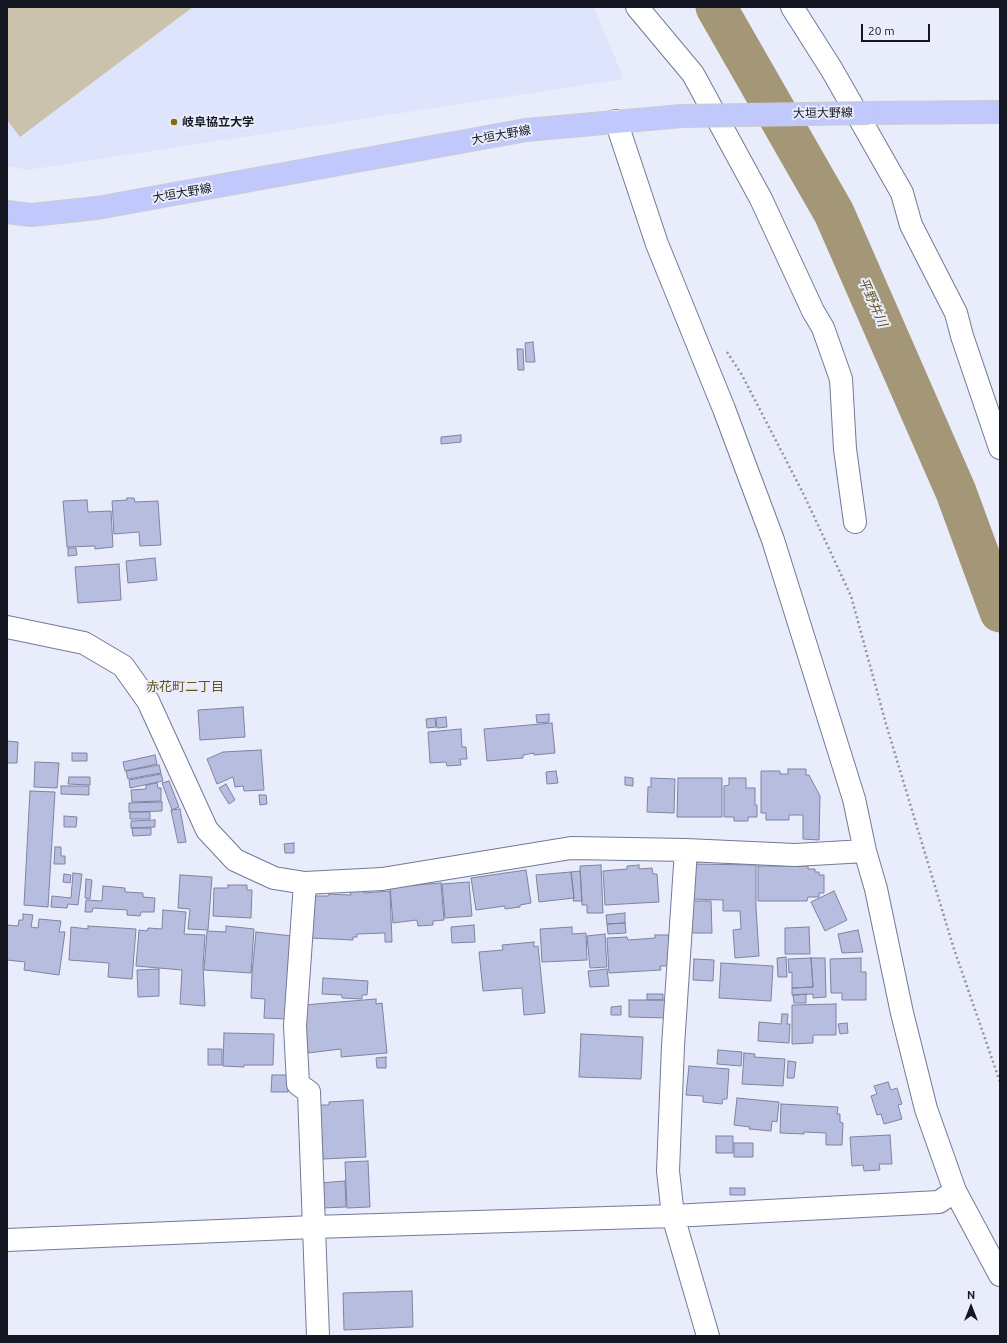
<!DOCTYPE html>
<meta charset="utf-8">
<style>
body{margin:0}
#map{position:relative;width:1007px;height:1343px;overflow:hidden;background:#e9ecfa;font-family:Ubuntu,sans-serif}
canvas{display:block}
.frame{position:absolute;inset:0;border:8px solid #141622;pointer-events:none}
.north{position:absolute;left:951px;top:1287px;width:40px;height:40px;-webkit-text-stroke:3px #e9ecfa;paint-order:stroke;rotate:0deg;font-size:11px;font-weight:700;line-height:16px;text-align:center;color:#141622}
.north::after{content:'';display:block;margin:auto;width:14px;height:18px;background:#141622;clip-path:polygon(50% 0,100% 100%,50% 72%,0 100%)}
.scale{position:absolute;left:861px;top:24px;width:69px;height:18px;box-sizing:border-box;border:2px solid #141622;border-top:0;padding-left:5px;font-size:12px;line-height:14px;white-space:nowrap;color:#141622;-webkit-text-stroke:3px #e9ecfa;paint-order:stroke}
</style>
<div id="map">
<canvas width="1007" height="1343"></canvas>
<div class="frame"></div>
<div class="north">N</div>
<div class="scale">20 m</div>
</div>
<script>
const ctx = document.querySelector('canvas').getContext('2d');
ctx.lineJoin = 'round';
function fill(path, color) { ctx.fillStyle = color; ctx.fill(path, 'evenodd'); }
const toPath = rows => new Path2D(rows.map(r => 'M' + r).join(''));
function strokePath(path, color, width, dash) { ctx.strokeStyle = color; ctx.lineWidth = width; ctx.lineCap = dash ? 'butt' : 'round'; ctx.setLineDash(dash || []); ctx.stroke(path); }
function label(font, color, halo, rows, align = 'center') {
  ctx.font = font + ' Ubuntu,"Noto Sans JP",sans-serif'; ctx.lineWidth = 4; ctx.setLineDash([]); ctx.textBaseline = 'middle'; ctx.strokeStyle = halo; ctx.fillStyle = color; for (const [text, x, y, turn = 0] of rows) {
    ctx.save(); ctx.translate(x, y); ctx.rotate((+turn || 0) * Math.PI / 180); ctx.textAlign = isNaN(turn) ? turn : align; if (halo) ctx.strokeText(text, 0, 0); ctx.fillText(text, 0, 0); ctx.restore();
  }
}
const built = toPath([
 [7,7,594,7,624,79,27,170,7,166]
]);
const green = toPath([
 [7,7,193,7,20,137,7,120]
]);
const river = toPath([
 [716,7,834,213,956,492,1000,612]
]);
const building = toPath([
 [533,342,535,362,526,362,525,343,533,342],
 [517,349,523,349,524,370,518,370,517,349],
 [461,435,461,442,441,444,441,437,461,435],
 [127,498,134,498,135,502,158,501,161,545,140,546,139,532,114,534,112,501,127,500,127,498],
 [87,500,88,512,111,511,113,547,95,549,95,546,67,547,63,501,87,500],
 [68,548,76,548,77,555,68,556,68,548],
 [155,558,157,580,128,583,126,561,155,558],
 [119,564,121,600,78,603,75,567,119,564],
 [243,707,245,737,200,740,198,710,243,707],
 [549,714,549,722,537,723,536,715,549,714],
 [446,717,447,727,437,728,436,718,446,717],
 [435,718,436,727,427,728,426,719,435,718],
 [552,723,555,753,534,755,534,753,523,755,523,758,487,761,484,729,552,723],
 [461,729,462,747,466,747,467,759,460,759,461,765,447,766,446,762,430,763,428,732,461,729],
 [7,741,18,742,17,763,7,763,7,741],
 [261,750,264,790,244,791,243,786,235,787,233,777,217,784,207,759,223,752,261,750],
 [72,753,87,753,87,761,72,761,72,753],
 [155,755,157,764,125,771,123,762,155,755],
 [35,762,59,763,57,788,34,787,35,762],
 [159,765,161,773,128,779,126,771,159,765],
 [788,769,806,769,806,775,809,775,820,796,819,840,803,839,803,815,789,815,789,820,766,820,766,813,761,813,761,771,780,771,780,774,788,774,788,769],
 [556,771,558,783,547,784,546,772,556,771],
 [161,774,163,781,130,788,129,780,161,774],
 [69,777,90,777,90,785,68,784,69,777],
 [625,777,633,778,633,786,625,785,625,777],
 [651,778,675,779,674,813,647,812,648,787,651,787,651,778],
 [678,778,722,778,722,817,677,817,678,778],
 [729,778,746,778,746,788,755,788,755,805,757,805,757,817,748,817,748,821,734,821,734,817,724,817,724,786,729,785,729,778],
 [169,781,179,807,172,810,162,783,169,781],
 [157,783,158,788,161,788,161,801,132,802,131,790,146,789,146,785,157,783],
 [226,784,235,800,229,804,219,788,226,784],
 [61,786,89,786,89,795,61,794,61,786],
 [30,791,55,792,48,907,24,905,30,791],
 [259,795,266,795,267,804,260,805,259,795],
 [162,802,162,811,129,812,129,803,162,802],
 [180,809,186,842,178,843,171,810,180,809],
 [130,812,150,812,150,819,130,819,130,812],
 [64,816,77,817,76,827,64,827,64,816],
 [155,820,155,827,131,828,131,821,155,820],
 [132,828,151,828,151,835,133,836,132,828],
 [294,843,294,853,285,853,284,844,294,843],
 [55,847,61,847,61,856,65,856,65,864,54,864,55,847],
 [692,864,756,865,756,907,759,956,735,958,733,930,741,929,740,911,723,911,723,900,691,899,692,864],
 [601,865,603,913,587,913,587,905,582,905,580,866,601,865],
 [639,865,639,869,652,868,653,874,657,874,659,902,605,905,603,871,627,869,627,866,639,865],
 [758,866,808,866,808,869,815,869,815,872,819,872,819,875,824,875,824,893,819,893,819,897,808,897,807,901,758,901,758,866],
 [526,870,531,903,520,905,520,907,505,909,505,906,476,910,471,878,526,870],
 [580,871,582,901,573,901,574,898,571,872,580,871],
 [571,872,574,898,539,902,536,875,571,872],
 [73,873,82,874,78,905,68,904,67,908,51,907,52,896,71,898,73,873],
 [64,874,71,875,70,883,63,882,64,874],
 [180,875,212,877,208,930,188,929,190,909,178,908,180,875],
 [86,879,92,880,90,899,85,898,86,879],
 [469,882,472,916,445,918,442,884,469,882],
 [441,883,444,920,433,921,433,925,418,926,417,920,393,923,390,887,441,883],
 [228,885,247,885,247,890,252,890,251,918,213,916,214,888,228,888,228,885],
 [103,886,125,888,125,892,143,893,143,897,155,898,154,912,141,912,140,916,127,915,127,910,93,908,92,912,85,912,86,900,102,901,103,886],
 [350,891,364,891,364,893,390,891,392,942,385,942,385,933,357,934,357,937,353,937,353,940,310,938,312,896,328,896,329,894,351,895,350,891],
 [834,891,847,920,825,931,811,902,834,891],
 [691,901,711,901,712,933,691,933,691,901],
 [163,910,186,912,184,934,205,935,203,966,205,1006,180,1004,182,970,136,966,139,930,147,931,148,928,162,929,163,910],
 [625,913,625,923,607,924,606,915,625,913],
 [23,914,33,915,31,927,38,928,39,919,61,921,59,932,65,932,59,975,24,970,25,962,7,960,7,925,18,926,19,920,23,920,23,914],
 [625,923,626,933,608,934,607,924,625,923],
 [474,925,475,942,452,943,451,927,474,925],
 [88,926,136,929,132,979,108,977,109,963,69,960,71,927,88,929,88,926],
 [226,926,254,929,251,973,204,970,207,931,226,932,226,926],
 [572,927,572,934,586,933,587,960,542,962,540,929,572,927],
 [809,927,810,954,785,954,785,928,809,927],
 [858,930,863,952,842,953,838,934,858,930],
 [256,932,292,936,287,1019,264,1018,265,999,251,998,252,973,256,932],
 [605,934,607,967,590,968,587,936,605,934],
 [655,935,669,935,668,966,660,966,661,970,609,973,607,938,627,937,628,940,655,938,655,935],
 [534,942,534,947,538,946,545,1013,524,1015,522,988,483,991,479,952,503,950,502,945,534,942],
 [786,957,787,977,778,977,777,958,786,957],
 [811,958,813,987,792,988,792,972,789,973,788,959,811,958],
 [811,958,825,958,826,997,813,998,813,994,792,995,792,988,813,987,811,958],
 [861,958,861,972,866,972,866,1000,842,1000,842,993,831,993,830,959,861,958],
 [694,959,714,960,713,981,693,980,694,959],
 [721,963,773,966,771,1001,719,998,721,963],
 [159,969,159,996,138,997,137,970,159,969],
 [607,969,609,986,590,987,588,971,607,969],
 [323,978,368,981,367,995,362,995,362,999,342,998,342,995,322,994,323,978],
 [647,994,663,994,663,1000,647,1000,647,994],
 [806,994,806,1003,794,1003,793,995,806,994],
 [376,999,376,1004,382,1003,387,1053,341,1057,341,1049,308,1053,304,1005,376,999],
 [629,1000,666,1000,666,1018,629,1017,629,1000],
 [836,1004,836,1035,813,1035,813,1043,792,1044,792,1005,836,1004],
 [621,1006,621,1015,611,1015,611,1007,621,1006],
 [782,1014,788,1014,787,1024,790,1024,789,1043,758,1041,759,1022,781,1024,782,1014],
 [847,1023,848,1033,840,1034,838,1024,847,1023],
 [224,1033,274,1034,273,1065,244,1065,244,1067,223,1066,224,1033],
 [581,1034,643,1037,641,1079,579,1077,581,1034],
 [208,1049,222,1049,222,1065,208,1065,208,1049],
 [718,1050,742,1052,741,1066,717,1064,718,1050],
 [744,1053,755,1054,754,1057,785,1059,783,1086,742,1084,744,1053],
 [386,1057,386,1068,377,1068,376,1058,386,1057],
 [788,1061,796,1062,794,1078,787,1078,788,1061],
 [689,1066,729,1069,727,1099,723,1099,722,1104,703,1102,703,1096,686,1095,689,1066],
 [272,1075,288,1075,288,1092,271,1092,272,1075],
 [888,1082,891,1090,897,1088,902,1104,898,1105,902,1119,884,1124,881,1114,877,1115,871,1096,877,1094,874,1086,888,1082],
 [737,1098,779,1102,777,1122,772,1121,771,1131,749,1129,750,1127,734,1125,737,1098],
 [363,1100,366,1157,323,1159,320,1105,329,1105,329,1102,363,1100],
 [781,1104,838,1107,837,1114,840,1114,840,1122,843,1123,842,1145,826,1145,826,1133,804,1132,804,1134,780,1133,781,1104],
 [890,1135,892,1164,879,1164,880,1170,864,1171,863,1165,852,1166,850,1137,890,1135],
 [716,1136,733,1136,733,1153,716,1153,716,1136],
 [734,1143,753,1143,753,1157,734,1157,734,1143],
 [368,1161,370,1207,347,1208,345,1162,368,1161],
 [345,1181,346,1207,322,1208,320,1183,345,1181],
 [730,1188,745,1188,745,1195,730,1195,730,1188],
 [412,1291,413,1327,344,1330,343,1293,412,1291]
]);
const path = toPath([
 [727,352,742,375,804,495,851,596,886,724,953,946,1000,1082]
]);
const minor = toPath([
 [637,7,693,74,761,199,813,311,823,328,841,379,845,449,855,522],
 [792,7,832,70,902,193,911,225,956,313,962,336,1000,448],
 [616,121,657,244,724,409,773,540,854,799,865,851,876,889,902,1013,926,1109,955,1191,1000,1275],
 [7,627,84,643,123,666,148,701,207,830,235,860,274,878,305,883,382,879,571,848,686,850,795,855,865,851],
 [686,850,673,1046,668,1171,673,1216,708,1336],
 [305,883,295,1026,298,1084,309,1092,318,1336],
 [7,1240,313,1227,673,1216,939,1202,955,1191]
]);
const major = toPath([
 [869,113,1000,112],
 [7,212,31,215,97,208,526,130,682,116]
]);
const majorBridge = toPath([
 [682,116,869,113]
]);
const markers = [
 [174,122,4,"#876a06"]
];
const streetNames = [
 ["大垣大野線",823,113,-1],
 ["大垣大野線",501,135,-10],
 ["大垣大野線",182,193,-10]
];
const poiNames = [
 ["岐阜協立大学",182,122]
];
const waterNames = [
 ["平野井川",873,302,66]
];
const neighbourhoodNames = [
 ["赤花町二丁目",185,687]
];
fill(built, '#dfe4fd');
fill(green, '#cac2ac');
strokePath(river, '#a39778', 41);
fill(building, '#b7bdde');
strokePath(building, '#7e83a3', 1);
strokePath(minor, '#737998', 24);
strokePath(major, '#cbccce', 24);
strokePath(path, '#9093a0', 2.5, [2, 3]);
strokePath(minor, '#fff', 22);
strokePath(major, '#c1c8fb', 22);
strokePath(majorBridge, '#cbccce', 24, []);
strokePath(majorBridge, '#c1c8fb', 22);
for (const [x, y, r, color] of markers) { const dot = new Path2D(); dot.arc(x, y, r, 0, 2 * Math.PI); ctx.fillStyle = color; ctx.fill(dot); strokePath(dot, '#e9ecfa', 1.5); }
label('12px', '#141622', '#e9ecfa', streetNames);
label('bold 12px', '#141622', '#e9ecfa', poiNames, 'left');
label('italic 13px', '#67541d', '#e9ecfa', waterNames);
label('13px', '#675318', '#e9ecfa', neighbourhoodNames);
</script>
